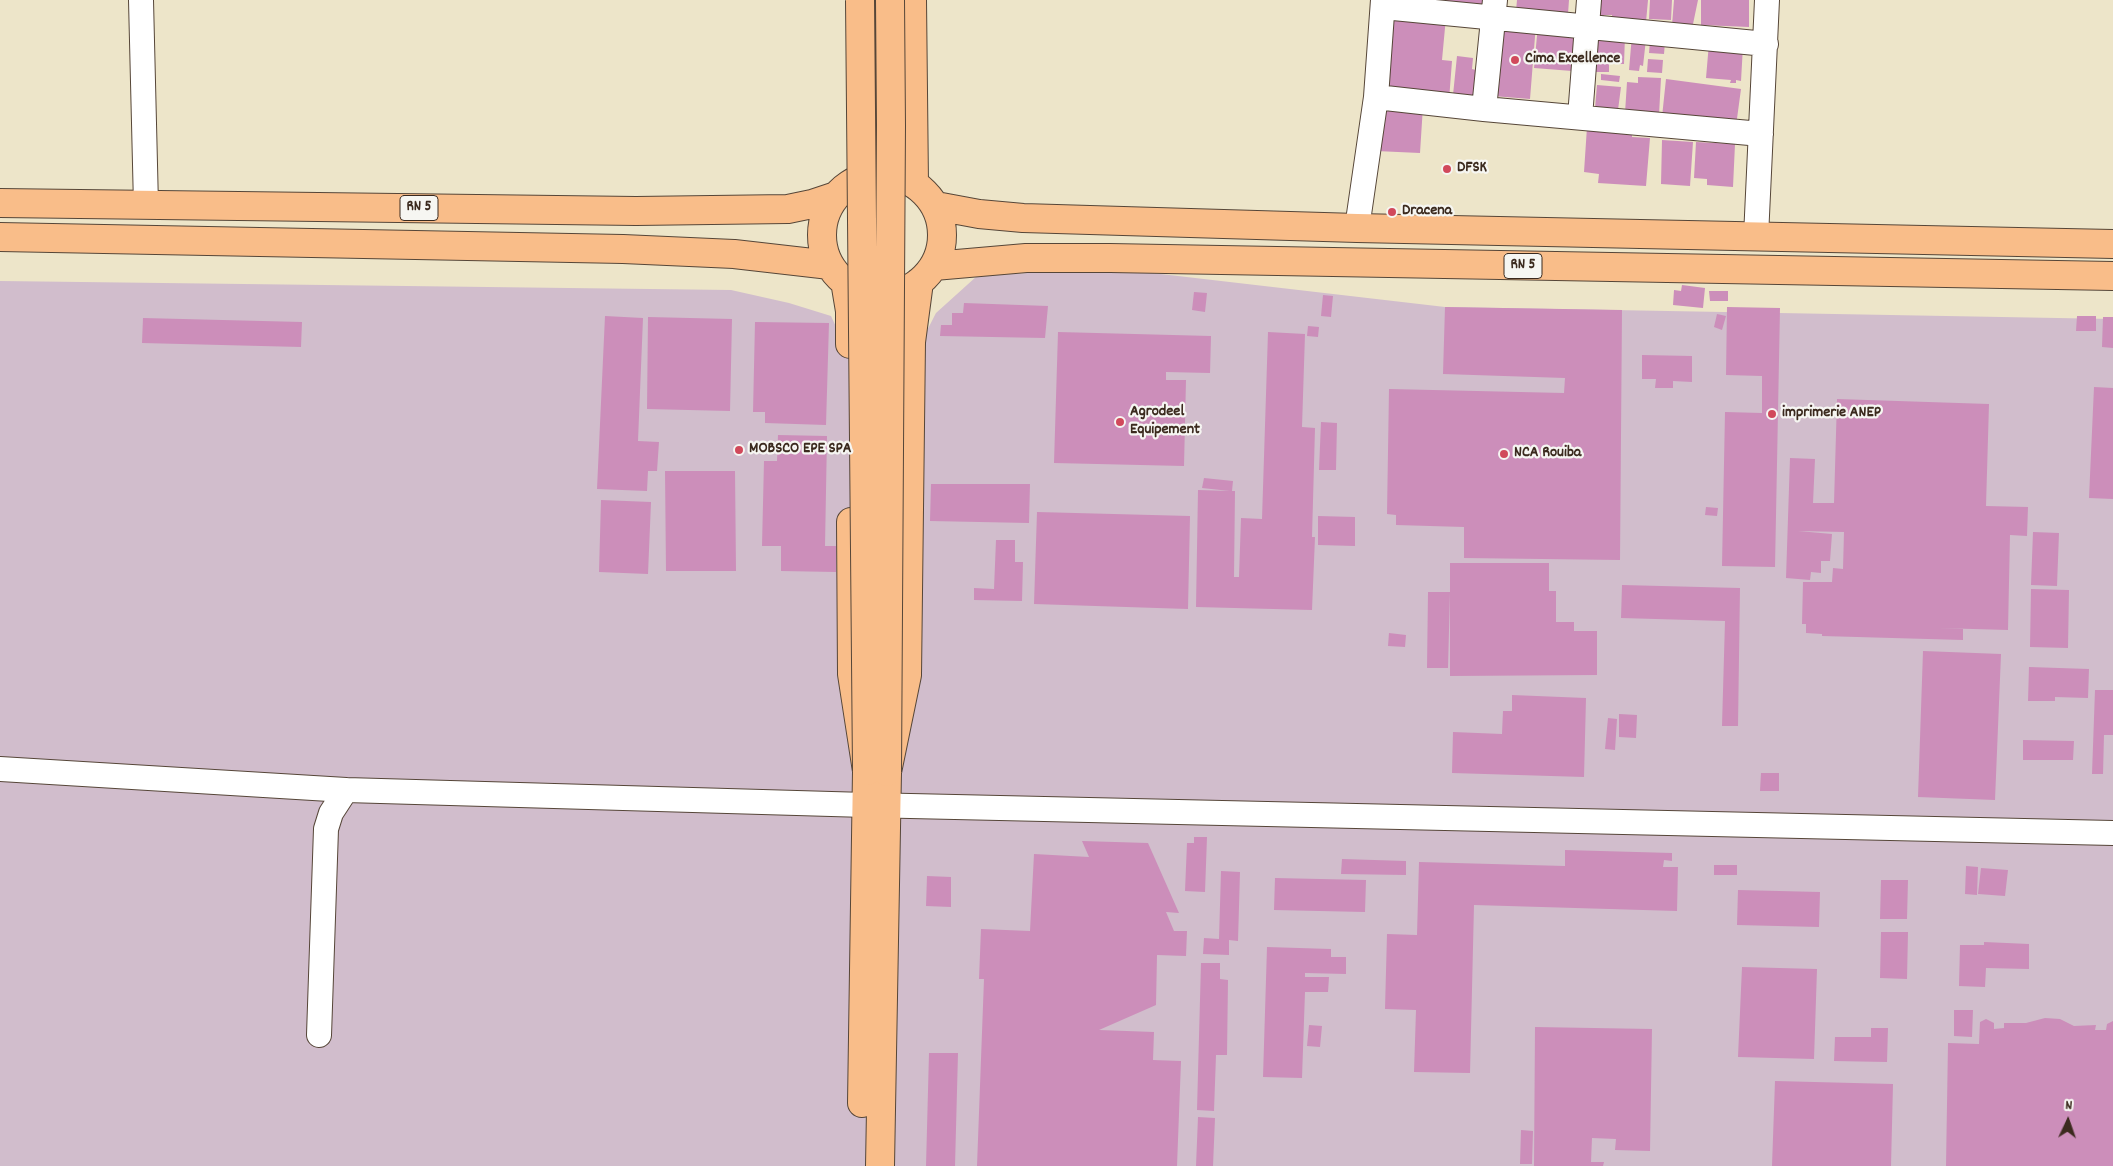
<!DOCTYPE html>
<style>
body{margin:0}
#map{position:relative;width:2113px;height:1166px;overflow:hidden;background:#ede5c9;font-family:Dekko,sans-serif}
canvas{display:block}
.north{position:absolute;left:2043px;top:1096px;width:50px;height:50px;-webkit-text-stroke:4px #f6f6f2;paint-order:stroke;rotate:3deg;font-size:14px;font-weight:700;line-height:20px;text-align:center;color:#3b2a1e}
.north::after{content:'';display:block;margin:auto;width:18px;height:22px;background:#3b2a1e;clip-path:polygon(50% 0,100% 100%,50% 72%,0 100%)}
</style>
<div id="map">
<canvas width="2113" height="1166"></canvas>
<div class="north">N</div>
</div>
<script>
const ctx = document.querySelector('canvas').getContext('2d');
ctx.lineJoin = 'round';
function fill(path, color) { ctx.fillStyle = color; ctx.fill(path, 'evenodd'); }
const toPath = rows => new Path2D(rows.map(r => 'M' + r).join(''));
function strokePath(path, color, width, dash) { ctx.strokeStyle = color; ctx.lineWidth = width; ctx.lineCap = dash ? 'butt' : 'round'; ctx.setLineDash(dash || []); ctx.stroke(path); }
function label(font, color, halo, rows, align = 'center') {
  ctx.font = font + ' Dekko,sans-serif'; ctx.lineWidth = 4.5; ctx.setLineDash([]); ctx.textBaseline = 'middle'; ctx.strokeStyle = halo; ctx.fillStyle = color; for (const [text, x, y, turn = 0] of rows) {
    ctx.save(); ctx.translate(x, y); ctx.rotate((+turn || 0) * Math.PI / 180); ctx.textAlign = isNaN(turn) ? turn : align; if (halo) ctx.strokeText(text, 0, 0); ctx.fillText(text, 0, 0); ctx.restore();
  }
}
const industrial = toPath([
 [1109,268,1445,307,2113,319,2113,1166,0,1166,0,281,731,290,789,303,831,316,839,333,916,352,936,313,977,276]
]);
const building = toPath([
 [1440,0,1484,0,1484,7,1439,7],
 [1517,0,1569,0,1568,14,1516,11],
 [1595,0,1648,0,1646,22,1612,19,1612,15,1604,15,1603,18,1594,17],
 [1650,0,1672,0,1671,20,1649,19],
 [1674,0,1698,0,1693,24,1672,25],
 [1701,0,1749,0,1749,27,1701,25],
 [1389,12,1446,17,1442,60,1452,61,1449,100,1381,94],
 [1499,21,1536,24,1530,99,1493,96],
 [1538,25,1576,28,1572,71,1534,68],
 [1632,35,1646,39,1643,66,1640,65,1639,71,1629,70],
 [1625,36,1624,64,1609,64,1609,72,1593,72,1594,40,1610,41],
 [1650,41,1665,42,1664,54,1649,53],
 [1709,43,1743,46,1741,81,1736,80,1736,83,1730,83,1731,80,1706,78],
 [1457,56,1473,58,1472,69,1476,70,1473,97,1453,95],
 [1648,59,1663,60,1662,73,1647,72],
 [1601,74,1620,76,1619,82,1601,80],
 [1638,77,1661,78,1659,115,1625,113,1627,82,1638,83],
 [1666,79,1741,89,1736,126,1662,117],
 [1597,85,1621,87,1618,110,1595,108],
 [1379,103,1423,106,1420,153,1376,151],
 [1587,127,1632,130,1632,137,1650,138,1646,186,1598,183,1599,174,1584,172],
 [1662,140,1693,142,1690,186,1661,184],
 [1696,142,1735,144,1733,187,1707,185,1707,179,1694,178],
 [1682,285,1705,288,1703,308,1673,305,1674,290,1681,291],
 [1709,291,1728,291,1728,301,1710,301],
 [1194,292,1207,293,1205,312,1192,310],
 [1323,295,1333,296,1331,317,1321,316],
 [964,303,1048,306,1045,338,940,336,941,325,952,325,952,313,963,313],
 [1445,307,1622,310,1620,560,1464,558,1464,527,1396,525,1396,515,1387,514,1389,389,1564,393,1565,378,1443,374],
 [1727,307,1780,308,1775,567,1722,566,1725,412,1762,413,1762,376,1726,375],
 [1717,314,1726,316,1722,330,1714,327],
 [605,316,643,318,638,441,659,442,657,471,648,471,647,491,597,489],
 [2077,316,2096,316,2096,331,2076,331],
 [648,317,732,319,730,411,647,409],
 [2103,317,2113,317,2113,348,2102,347],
 [143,318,302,322,301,347,142,343],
 [755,322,829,323,826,425,765,423,765,412,753,412],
 [1308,326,1319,327,1318,337,1307,336],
 [1058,332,1211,336,1210,373,1166,372,1166,380,1186,380,1184,466,1054,463],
 [1268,332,1305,334,1302,427,1315,428,1312,537,1315,537,1312,610,1196,607,1198,490,1230,491,1202,488,1204,478,1233,481,1232,491,1235,491,1234,577,1239,577,1241,518,1262,519],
 [1642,355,1692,356,1692,382,1673,381,1673,388,1655,388,1656,379,1642,379],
 [2094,387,2113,388,2113,499,2089,498],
 [1837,399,1989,404,1986,506,2028,507,2027,536,2010,535,2008,630,1938,628,1963,629,1963,640,1822,636,1822,634,1806,633,1806,624,1802,624,1803,582,1832,582,1833,568,1843,569,1844,532,1798,531,1832,534,1830,561,1821,561,1821,573,1811,572,1810,580,1786,578,1790,458,1815,459,1813,503,1834,503],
 [1321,422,1337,423,1336,470,1319,470],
 [778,435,827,436,825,546,836,546,836,572,781,571,781,546,762,546,764,461,777,461],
 [665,471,735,471,736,571,666,571],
 [931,484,1030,484,1029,523,930,521],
 [601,500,651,502,648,574,599,572],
 [1706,507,1718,508,1717,516,1705,515],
 [1037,512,1190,516,1188,609,1034,604],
 [1318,516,1355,517,1355,546,1318,545],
 [2033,532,2059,533,2057,586,2031,585],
 [996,540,1015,540,1015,562,1023,562,1022,601,974,600,974,588,994,589],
 [1450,563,1549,563,1549,591,1556,591,1556,622,1574,622,1574,631,1597,631,1597,675,1450,676],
 [1622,585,1740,588,1738,726,1722,726,1725,621,1621,618],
 [2031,589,2069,590,2068,648,2030,647],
 [1428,592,1450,592,1448,668,1427,668],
 [1389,633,1406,635,1405,647,1388,646],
 [1923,651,2001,654,1995,800,1918,797],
 [2029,667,2089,669,2088,698,2055,697,2055,701,2028,701],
 [2095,690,2113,690,2113,735,2104,735,2103,774,2092,774],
 [1512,695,1586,698,1584,777,1452,773,1453,732,1502,734,1503,711,1512,711],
 [1619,714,1637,715,1636,738,1619,737],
 [1608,718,1617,719,1615,750,1605,749],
 [2023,740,2074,741,2073,760,2023,760],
 [1761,773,1779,773,1779,791,1760,791],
 [1194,837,1207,837,1205,892,1185,891,1187,843,1194,843],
 [1082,841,1148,843,1179,913,1166,912,1174,931,1187,931,1186,956,1157,955,1156,1005,1099,1030,1154,1032,1153,1060,1181,1061,1177,1166,977,1166,984,979,979,979,981,929,1030,931,1034,854,1089,857],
 [1565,850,1672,853,1672,861,1664,860,1663,867,1678,867,1677,911,1474,905,1470,1073,1414,1072,1416,1010,1385,1009,1387,934,1417,935,1419,862,1565,866],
 [1342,859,1406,861,1406,875,1341,874],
 [1714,865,1737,865,1737,875,1714,875],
 [1966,866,1978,867,1977,895,1965,894],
 [1981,868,2008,870,2005,896,1978,894],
 [1221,871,1240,872,1238,941,1229,940,1229,955,1203,954,1204,938,1219,939],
 [927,876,951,877,951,907,926,906],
 [1275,878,1366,880,1365,912,1274,910],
 [1881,880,1908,880,1907,919,1880,919],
 [1738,890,1820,892,1819,927,1737,925],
 [1881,932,1908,932,1907,979,1880,978],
 [1984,942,2029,944,2029,969,1986,968,1985,987,1959,986,1960,945,1984,945],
 [1267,947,1331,949,1331,957,1346,957,1346,974,1305,973,1305,977,1329,977,1328,992,1305,992,1302,1078,1263,1077],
 [1201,963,1220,963,1220,979,1228,980,1227,1055,1216,1055,1214,1111,1197,1110],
 [1742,967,1817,969,1814,1059,1738,1057],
 [1954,1010,1973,1010,1972,1037,1954,1036],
 [2045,1018,2060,1019,2074,1026,2096,1025,2095,1030,2106,1030,2107,1024,2113,1021,2113,1166,1946,1166,1948,1043,1979,1044,1980,1022,1986,1019,1994,1023,1994,1029,2004,1028,2004,1023,2026,1023],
 [1309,1025,1322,1026,1320,1047,1307,1046],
 [1535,1027,1652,1029,1650,1151,1615,1150,1616,1139,1592,1138,1591,1162,1604,1162,1603,1166,1534,1166],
 [1871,1028,1888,1028,1887,1062,1834,1061,1835,1037,1871,1037],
 [929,1053,958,1053,955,1166,926,1166],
 [1775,1081,1893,1084,1891,1166,1772,1166],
 [1198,1117,1215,1118,1213,1166,1196,1166],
 [1521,1130,1533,1131,1532,1164,1520,1164]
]);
const minor = toPath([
 [141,0,146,205],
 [1383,7,1766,44],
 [1376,97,1484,109,1761,134],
 [1484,109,1495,0],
 [1580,117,1589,0],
 [1357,228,1376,97,1383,0],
 [1756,237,1767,0],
 [0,769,346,790],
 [319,1035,326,829,331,813,346,790,866,805,2113,833]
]);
const highway = toPath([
 [912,0,914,183],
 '822 235a60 60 0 1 1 120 0a60 60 0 1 1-120 0Z',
 [0,203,636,211,788,209,812,204,836,196],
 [936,206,979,214,1023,218,1357,228,2113,244],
 [0,237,623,249,734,254,830,265],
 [934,266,1026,258,1110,258,2113,276],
 [845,281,850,311,850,344],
 [851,522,852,674,867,771,862,1103],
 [880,1166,887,772,907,675,911,342,919,282]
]);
const highwayBridge = toPath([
 [860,0,867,771],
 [887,772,891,125,890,0]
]);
const markers = [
 [1515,60,5,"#d1495b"],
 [1447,169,5,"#d1495b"],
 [1392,212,5,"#d1495b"],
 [1772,414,5,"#d1495b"],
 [1120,422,5,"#d1495b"],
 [739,450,5,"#d1495b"],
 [1504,454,5,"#d1495b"]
];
const shields = [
 [419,208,38],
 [1523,266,38]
];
const shieldNames = [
 ["RN 5",419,208],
 ["RN 5",1523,266]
];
const poiNames = [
 ["Cima Excellence",1525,60],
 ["DFSK",1457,169],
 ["Dracena",1402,212],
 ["Agrodeel",1130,413],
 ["Equipement",1130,431],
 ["imprimerie ANEP",1782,414],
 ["MOBSCO EPE SPA",749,450],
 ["NCA Rouiba",1514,454]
];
fill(industrial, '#d1bdcc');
fill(building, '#cc8eba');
strokePath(minor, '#564638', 26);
strokePath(highway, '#564638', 30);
strokePath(minor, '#fff', 24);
strokePath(highway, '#f9bd89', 28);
strokePath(highwayBridge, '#564638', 30, []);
strokePath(highwayBridge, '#f9bd89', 28);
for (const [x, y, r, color] of markers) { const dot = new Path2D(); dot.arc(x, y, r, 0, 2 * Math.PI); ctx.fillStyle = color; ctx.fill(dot); strokePath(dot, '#f6f6f2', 2); }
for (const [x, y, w] of shields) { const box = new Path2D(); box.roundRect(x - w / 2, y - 12.5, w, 25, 4); ctx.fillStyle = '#f6f6f2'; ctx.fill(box); strokePath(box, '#3b2a1e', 1); }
label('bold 15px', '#3b2a1e', null, shieldNames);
label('bold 16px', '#3b2a1e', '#f6f6f2', poiNames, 'left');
</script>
